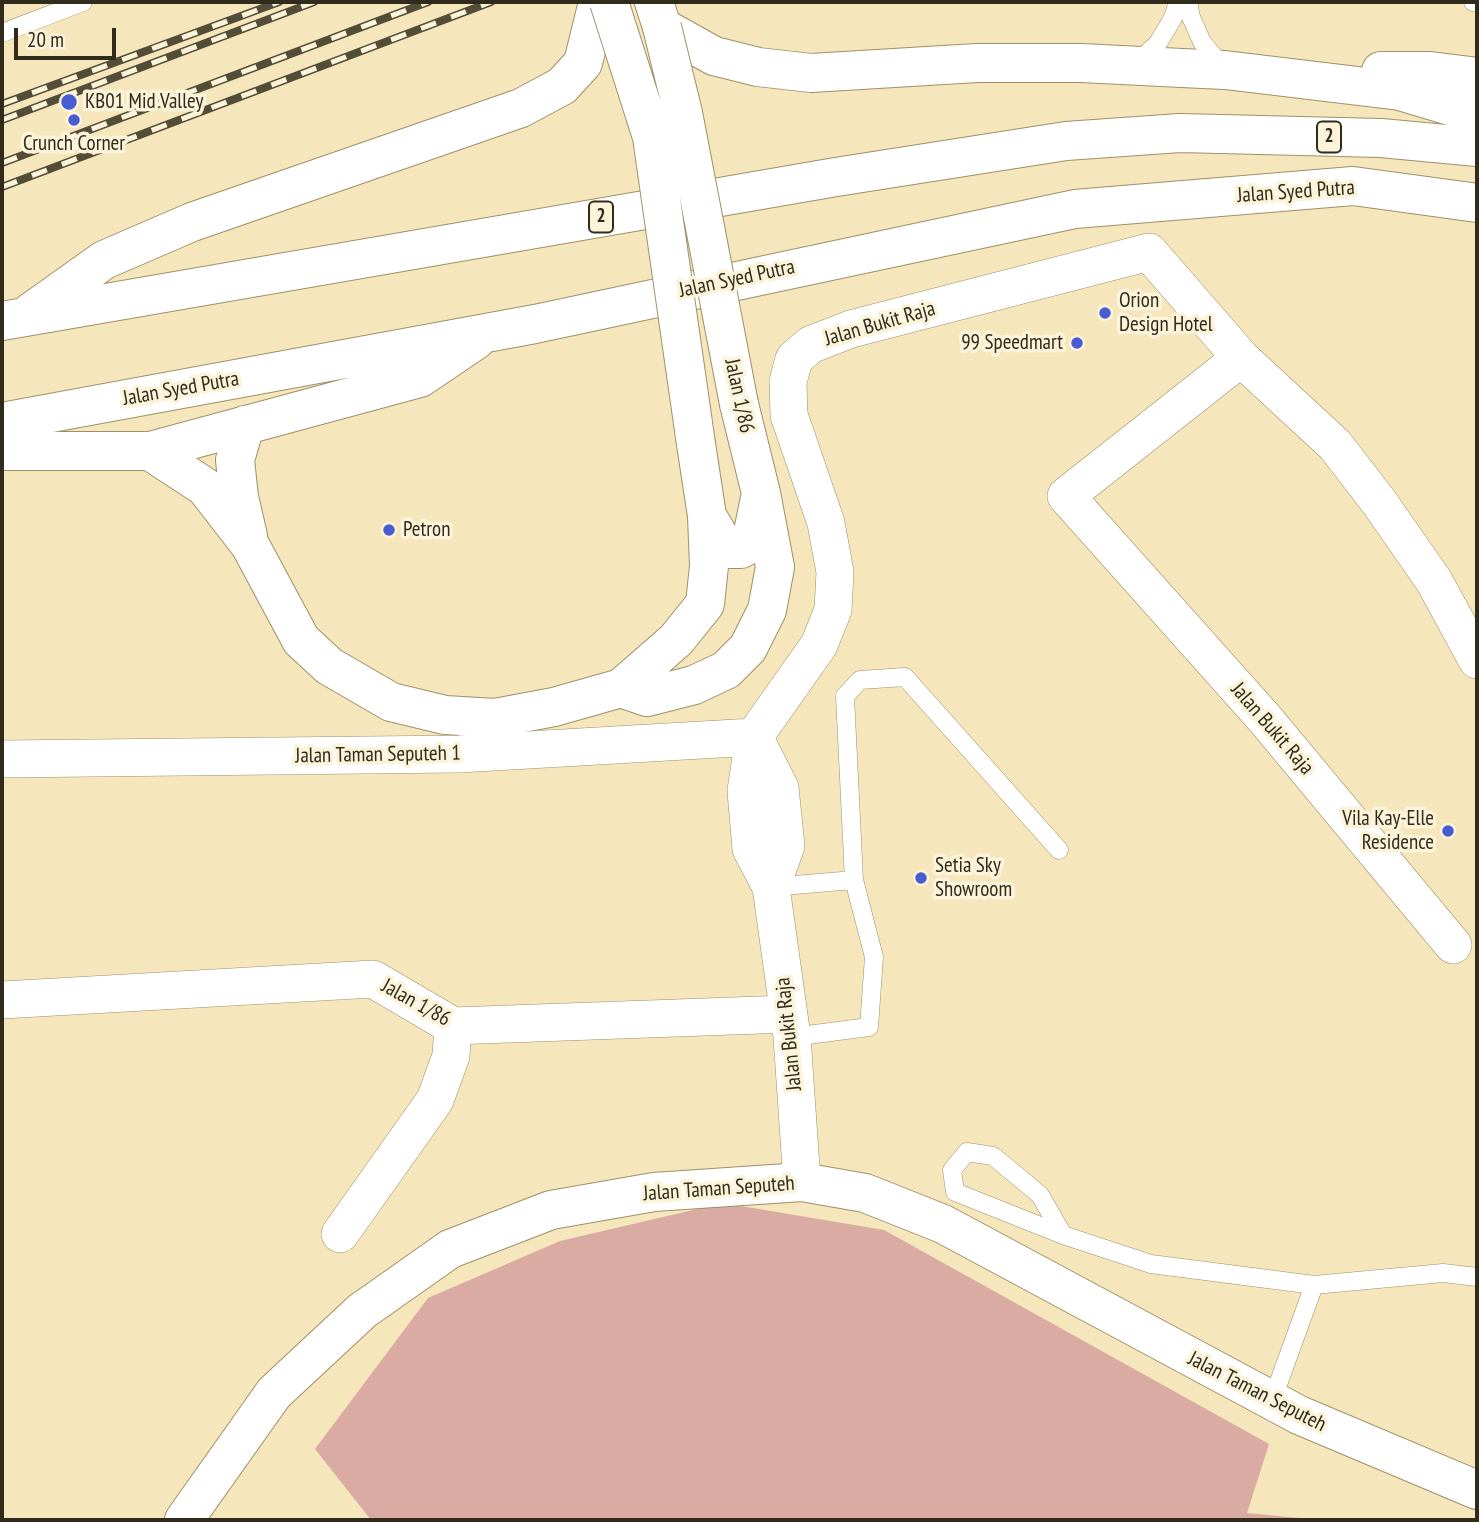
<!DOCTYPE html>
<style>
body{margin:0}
#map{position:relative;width:1479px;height:1522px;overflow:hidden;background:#f5e6bb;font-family:"PT Sans Narrow",sans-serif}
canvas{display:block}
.frame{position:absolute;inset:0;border:4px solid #302b1a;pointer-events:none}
.scale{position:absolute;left:14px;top:28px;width:102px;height:32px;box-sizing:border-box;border:4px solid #302b1a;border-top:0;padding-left:9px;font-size:21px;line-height:24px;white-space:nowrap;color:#302b1a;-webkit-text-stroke:5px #fcf4da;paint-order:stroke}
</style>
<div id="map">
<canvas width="1479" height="1522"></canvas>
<div class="frame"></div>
<div class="scale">20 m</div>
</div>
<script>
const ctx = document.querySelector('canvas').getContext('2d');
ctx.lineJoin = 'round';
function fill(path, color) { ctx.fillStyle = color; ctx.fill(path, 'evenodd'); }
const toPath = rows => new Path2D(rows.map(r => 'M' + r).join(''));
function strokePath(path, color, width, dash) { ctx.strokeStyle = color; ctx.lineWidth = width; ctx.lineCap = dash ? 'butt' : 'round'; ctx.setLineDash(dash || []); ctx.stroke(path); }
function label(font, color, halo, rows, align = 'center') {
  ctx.font = font + ' "PT Sans Narrow",sans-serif'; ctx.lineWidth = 7; ctx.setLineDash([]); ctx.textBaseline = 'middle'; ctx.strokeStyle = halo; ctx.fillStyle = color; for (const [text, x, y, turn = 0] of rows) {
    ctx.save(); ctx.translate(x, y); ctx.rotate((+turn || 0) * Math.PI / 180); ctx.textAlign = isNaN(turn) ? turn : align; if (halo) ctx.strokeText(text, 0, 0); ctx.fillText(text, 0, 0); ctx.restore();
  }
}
const green = toPath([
 [723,1203,884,1230,1269,1444,1247,1513,1320,1520,371,1520,315,1449,428,1298,560,1241]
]);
const service = toPath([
 [1188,2,1191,17,1202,42,1224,69],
 [1473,2,1477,3],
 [2,33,83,2],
 [1137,63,1158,43,1173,18,1178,2],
 [771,887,854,880],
 [792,1037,869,1027,874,957,854,880,845,696,860,680,905,677,1059,850],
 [1063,1235,1040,1195,993,1156,967,1152,952,1170,955,1192,1063,1235,1151,1264,1314,1285,1443,1273,1477,1277],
 [1272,1401,1314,1285]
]);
const minor = toPath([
 [1241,358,1066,496,1265,719,1453,945],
 [754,737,780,788,786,846,771,887],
 [2,759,459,754,754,737],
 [2,1000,373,979,453,1026,788,1014],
 [802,1182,792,1037,771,887,751,849,746,791,754,737,819,645,833,610,835,572,826,523,789,415,788,382,794,359,810,345,851,329,1149,252,1241,358,1335,445,1379,502,1434,581,1477,660],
 [340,1234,435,1100,451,1056,453,1026]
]);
const tertiary = toPath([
 [654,2,662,27],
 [245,425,235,460,239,497,248,536],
 [150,451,205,487,250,545,301,640,329,666,391,702,445,715,495,718,554,707,621,688,676,640,705,604,709,566,707,516,696,444],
 [707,516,723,543,731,549,741,549,748,545,752,537,760,498],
 [621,688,647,697,694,685,726,670,748,648,767,610,775,567,761,493,739,404],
 [184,1520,274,1393,362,1311,450,1249,551,1210,654,1192,802,1182,865,1193,943,1224,1299,1415,1477,1490]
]);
const primary = toPath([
 [662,27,714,56,758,67,811,73,977,63,1081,63,1182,68,1225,70,1400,91,1477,114],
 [1381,71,1430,71,1477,77],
 [31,312,104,260,192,222,521,108,562,86,583,63,598,2],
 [2,321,836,177,1066,141,1180,133,1381,138,1477,147],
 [2,422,535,324,1075,209,1353,186,1477,203],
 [2,451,150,451,420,378,476,340]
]);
const rail = toPath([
 [2,104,279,2],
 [2,120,314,2],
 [2,163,428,2],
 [2,187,491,2]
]);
const tertiaryBridge = toPath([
 [609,2,652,137,696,444],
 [662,27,683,113,739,404]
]);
const markers = [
 [69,102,9,"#485dd1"],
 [74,120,7,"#485dd1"],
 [1105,313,7,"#485dd1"],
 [1077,343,7,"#485dd1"],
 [389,530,7,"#485dd1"],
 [1448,831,7,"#485dd1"],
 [921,878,7,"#485dd1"]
];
const shields = [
 [1329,137,24],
 [601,217,24]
];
const shieldNames = [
 ["2",1329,137],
 ["2",601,217]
];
const poiNames = [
 ["KB01 Mid Valley",85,102],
 ["Crunch Corner",74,144,"center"],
 ["Orion",1119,301],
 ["Design Hotel",1119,325],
 ["99 Speedmart",1063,343,"right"],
 ["Petron",403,530],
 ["Vila Kay-Elle",1434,819,"right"],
 ["Residence",1434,843,"right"],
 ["Setia Sky",935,866],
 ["Showroom",935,890]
];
const streetNames = [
 ["Jalan Syed Putra",1296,192,-4],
 ["Jalan Syed Putra",737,279,-12],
 ["Jalan Bukit Raja",880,324,-16],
 ["Jalan Syed Putra",181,389,-10],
 ["Jalan 1/86",739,396,78],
 ["Jalan Bukit Raja",1272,729,49],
 ["Jalan Taman Seputeh 1",378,755,-1],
 ["Jalan 1/86",416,1003,29],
 ["Jalan Bukit Raja",789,1034,-96],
 ["Jalan Taman Seputeh",719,1189,-4],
 ["Jalan Taman Seputeh",1257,1392,27]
];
fill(green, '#d9aba2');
strokePath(service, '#9e9068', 19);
strokePath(minor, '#9e9068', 38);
strokePath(tertiary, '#9e9068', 40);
strokePath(primary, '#9e9068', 40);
strokePath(service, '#fff', 18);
strokePath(minor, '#fff', 37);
strokePath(tertiary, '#fff', 38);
strokePath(primary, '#fff', 38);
strokePath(rail, '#534c37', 8);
strokePath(rail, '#fcf4da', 5, [16]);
strokePath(tertiaryBridge, '#9e9068', 40, []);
strokePath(tertiaryBridge, '#fff', 38);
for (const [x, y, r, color] of markers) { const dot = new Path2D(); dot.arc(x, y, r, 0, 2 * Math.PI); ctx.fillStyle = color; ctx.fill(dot); strokePath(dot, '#fcf4da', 2.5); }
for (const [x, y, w] of shields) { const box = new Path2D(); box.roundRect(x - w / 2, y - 15.5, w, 31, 5); ctx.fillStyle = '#fcf4da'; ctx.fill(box); strokePath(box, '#302b1a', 2); }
label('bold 19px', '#302b1a', null, shieldNames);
label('21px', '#302b1a', '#fcf4da', poiNames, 'left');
label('21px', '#302b1a', '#fcf4da', streetNames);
</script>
